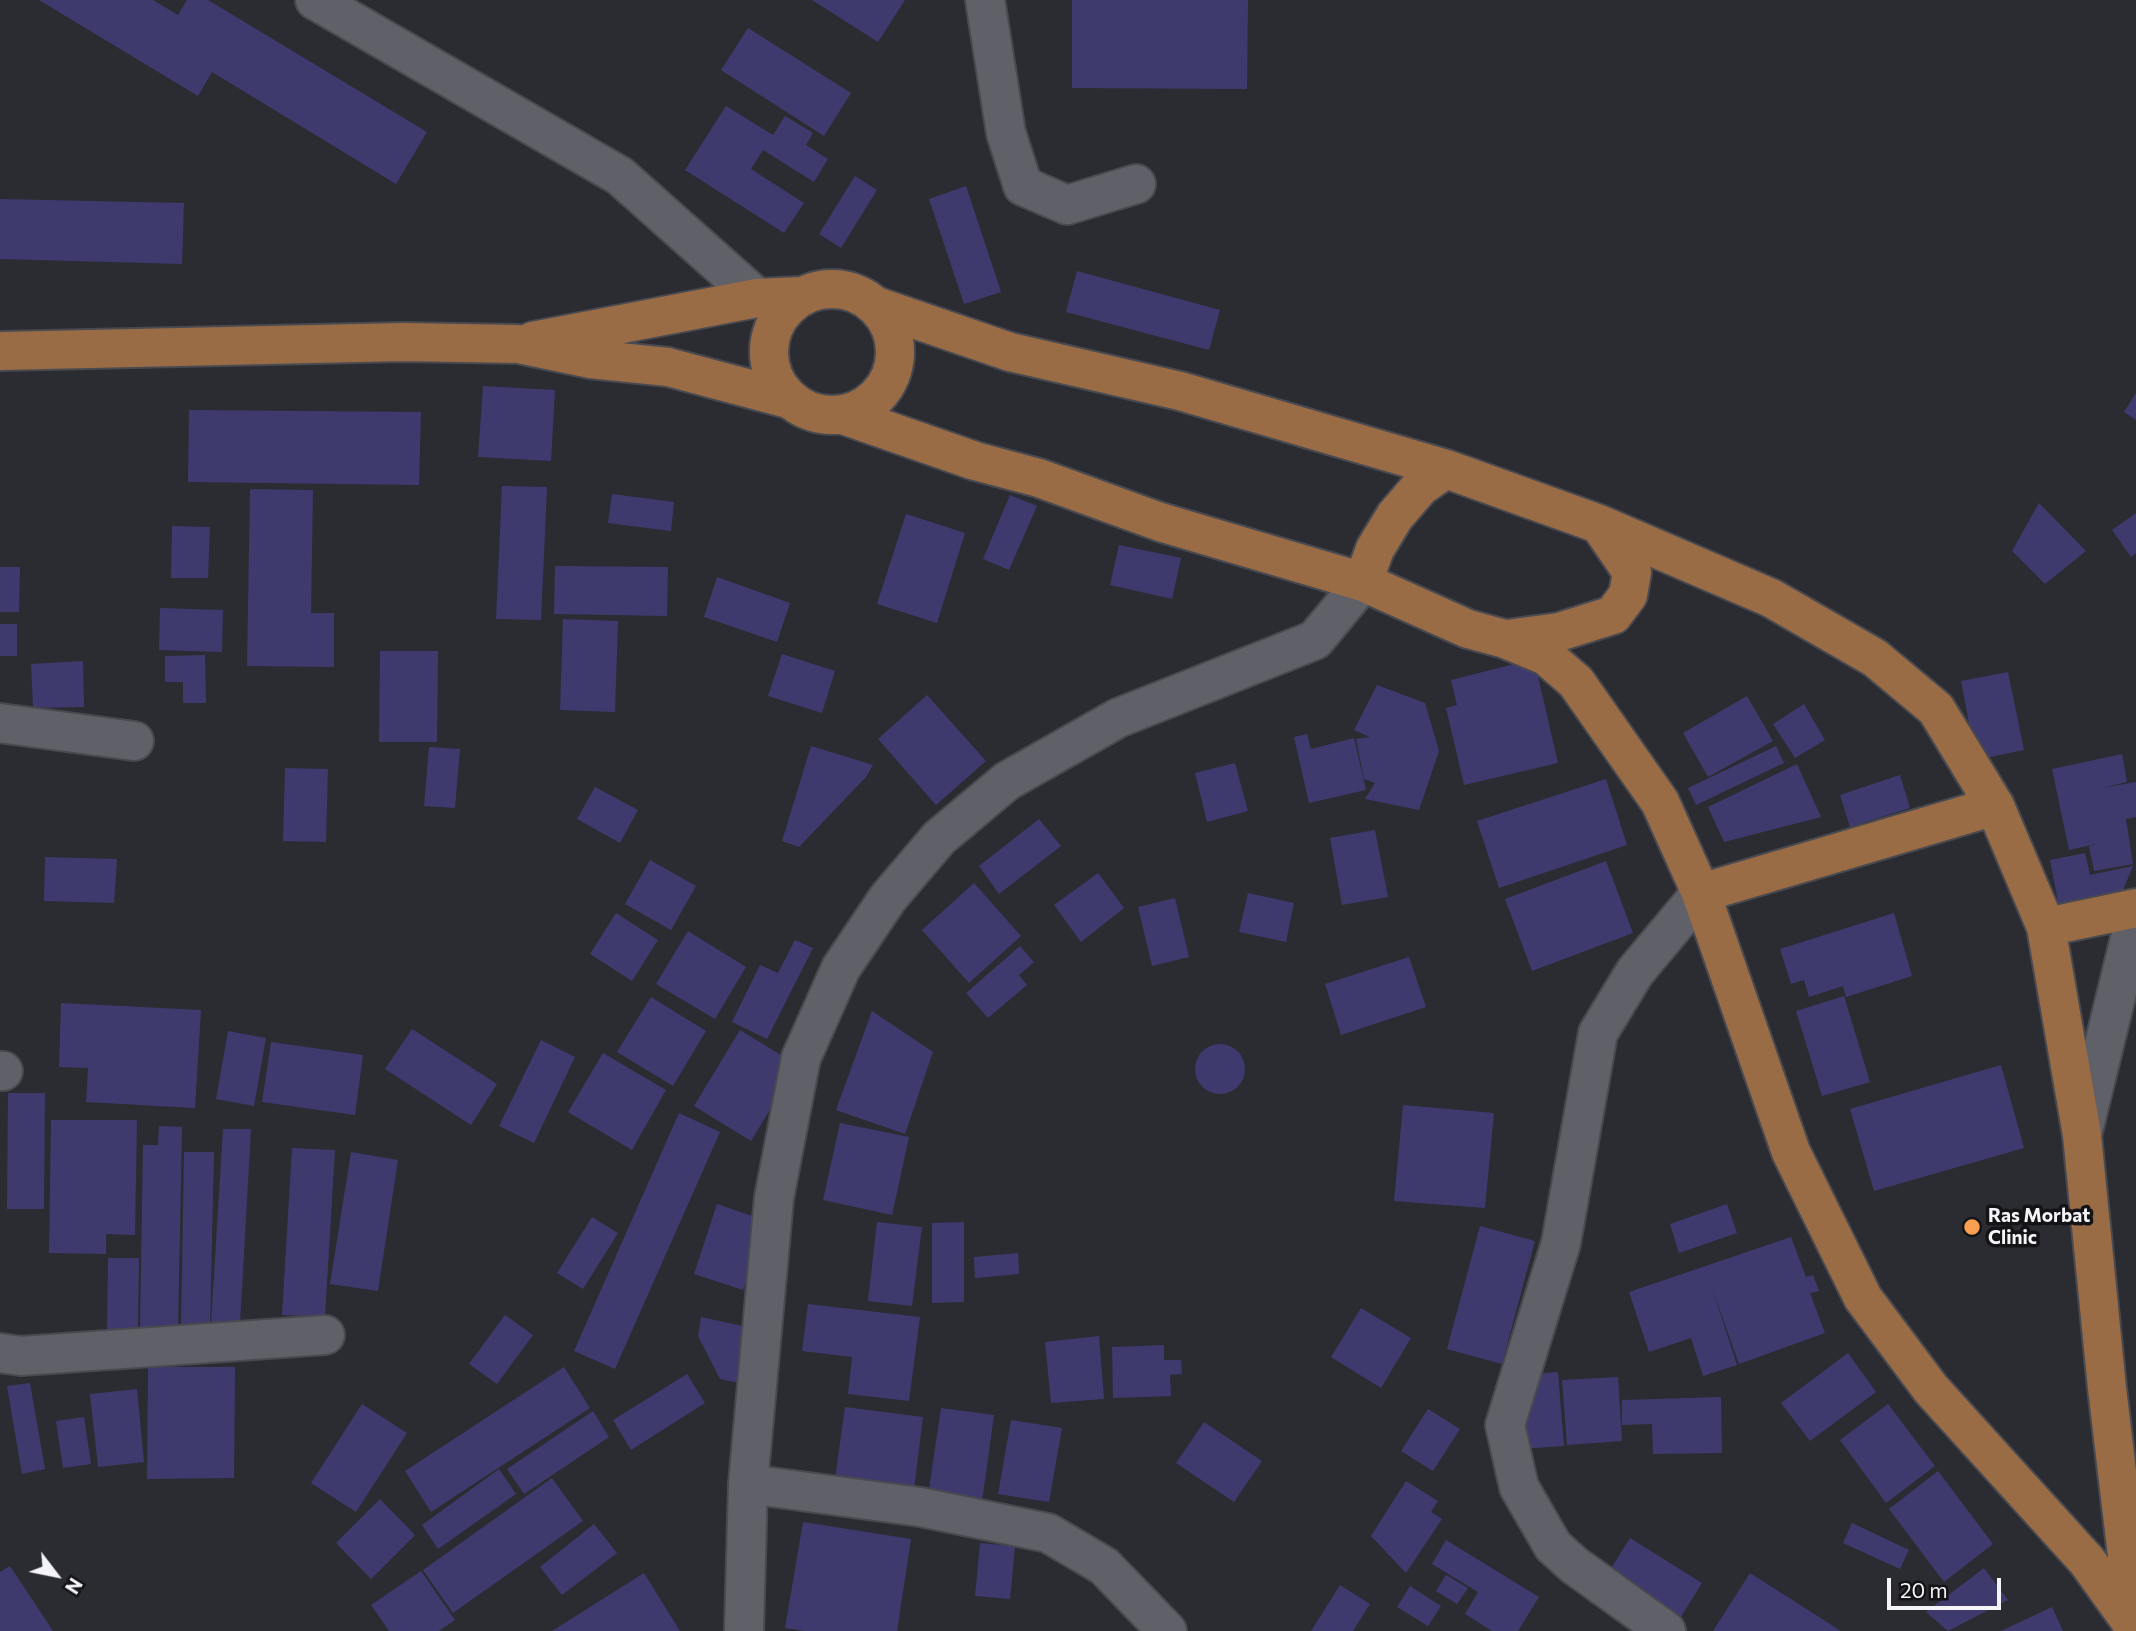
<!DOCTYPE html>
<style>
body{margin:0}
#map{position:relative;width:2136px;height:1631px;overflow:hidden;background:#2b2b32;font-family:Commissioner,sans-serif}
canvas{display:block}
.north{position:absolute;left:21px;top:1540px;width:70px;height:70px;-webkit-text-stroke:5px #141417;paint-order:stroke;rotate:122deg;font-size:19px;font-weight:700;line-height:28px;text-align:center;color:#f4f4f9}
.north::after{content:'';display:block;margin:auto;width:24px;height:32px;background:#f4f4f9;clip-path:polygon(50% 0,100% 100%,50% 72%,0 100%)}
.scale{position:absolute;left:1887px;top:1578px;width:114px;height:32px;box-sizing:border-box;border:4px solid #f4f4f9;border-top:0;padding-left:9px;font-size:21px;line-height:24px;white-space:nowrap;color:#f4f4f9;-webkit-text-stroke:5px #141417;paint-order:stroke}
</style>
<div id="map">
<canvas width="2136" height="1631"></canvas>
<div class="north">N</div>
<div class="scale">20 m</div>
</div>
<script>
const ctx = document.querySelector('canvas').getContext('2d');
ctx.lineJoin = 'round';
function fill(path, color) { ctx.fillStyle = color; ctx.fill(path, 'evenodd'); }
const toPath = rows => new Path2D(rows.map(r => 'M' + r).join(''));
function strokePath(path, color, width, dash) { ctx.strokeStyle = color; ctx.lineWidth = width; ctx.lineCap = dash ? 'butt' : 'round'; ctx.setLineDash(dash || []); ctx.stroke(path); }
function label(font, color, halo, rows, align = 'center') {
  ctx.font = font + ' Commissioner,sans-serif'; ctx.lineWidth = 7; ctx.setLineDash([]); ctx.textBaseline = 'middle'; ctx.strokeStyle = halo; ctx.fillStyle = color; for (const [text, x, y, turn = 0] of rows) {
    ctx.save(); ctx.translate(x, y); ctx.rotate((+turn || 0) * Math.PI / 180); ctx.textAlign = isNaN(turn) ? turn : align; if (halo) ctx.strokeText(text, 0, 0); ctx.fillText(text, 0, 0); ctx.restore();
  }
}
const building = toPath([
 [39,0,153,0,178,15,187,0,208,0,427,132,396,184,212,72,198,96],
 [812,0,905,0,878,42],
 [1072,0,1248,0,1247,89,1072,88],
 [748,28,851,93,824,136,721,70],
 [726,106,773,135,785,116,813,133,806,145,828,159,814,182,763,150,751,169,804,203,784,233,685,170],
 [855,176,877,190,841,248,819,234],
 [966,186,1001,292,964,304,929,199],
 [0,199,184,203,182,264,0,259],
 [1077,271,1220,310,1209,350,1066,312],
 [483,386,555,390,551,461,478,457],
 [2136,393,2136,420,2124,412],
 [189,410,421,412,419,485,188,482],
 [502,486,547,487,541,620,496,619],
 [250,489,313,490,311,613,334,613,334,667,247,666],
 [612,494,674,502,671,531,608,523],
 [1010,495,1037,506,1009,570,983,559],
 [2039,503,2086,551,2045,584,2012,551],
 [2136,513,2136,553,2131,557,2112,530],
 [906,514,965,533,937,623,877,604],
 [172,526,210,527,208,578,171,578],
 [1119,545,1181,558,1172,599,1110,585],
 [555,566,668,567,667,616,554,614],
 [0,567,20,567,19,612,0,612],
 [717,577,790,603,777,642,704,617],
 [160,608,223,610,222,652,159,650],
 [563,619,618,621,615,712,560,710],
 [0,624,17,624,17,656,0,656],
 [380,651,438,651,437,742,379,742],
 [782,654,835,671,822,713,768,696],
 [205,655,206,703,183,703,183,682,165,682,165,656],
 [1534,659,1558,763,1464,785,1446,708,1457,705,1451,680],
 [83,661,84,707,33,708,31,664],
 [2008,672,2024,750,1976,760,1961,681],
 [1377,685,1425,703,1439,751,1419,810,1365,799,1375,783,1364,779,1356,739,1370,737,1354,730],
 [927,695,986,761,936,805,878,739],
 [1747,696,1773,741,1708,777,1683,733],
 [1804,704,1825,740,1795,758,1773,724],
 [1307,734,1311,749,1354,738,1366,790,1309,803,1294,737],
 [811,746,873,765,866,777,799,847,782,841],
 [1776,746,1784,763,1696,805,1688,788],
 [429,747,460,749,455,808,424,806],
 [2122,754,2127,782,2101,788,2136,782,2136,817,2126,819,2133,864,2094,871,2089,846,2105,842,2069,850,2052,769],
 [1235,763,1248,811,1207,822,1195,773],
 [1797,764,1821,817,1724,842,1708,807],
 [285,768,328,769,326,842,283,841],
 [1900,775,1910,808,1850,827,1840,795],
 [1606,779,1627,845,1499,888,1477,821],
 [595,787,638,810,620,843,577,819],
 [1039,819,1061,846,999,894,979,866],
 [1375,830,1388,897,1342,905,1330,838],
 [2085,853,2090,875,2133,866,2121,895,2059,907,2050,860],
 [45,857,117,859,114,903,44,901],
 [650,860,696,886,671,930,625,904],
 [1606,861,1633,933,1532,971,1505,899],
 [1098,873,1124,908,1081,942,1054,905],
 [974,883,1021,936,969,983,922,930],
 [1248,893,1294,903,1286,942,1239,932],
 [1175,898,1189,957,1152,966,1138,907],
 [616,913,658,940,632,981,590,954],
 [1894,913,1912,976,1846,997,1843,986,1809,997,1804,980,1791,984,1780,949],
 [688,931,746,967,715,1019,656,984],
 [795,940,813,948,767,1039,732,1022,760,965,778,973],
 [1020,946,1034,962,1019,975,1027,985,988,1018,966,993],
 [1409,957,1426,1007,1341,1035,1325,984],
 [1844,996,1870,1082,1822,1096,1796,1011],
 [651,997,706,1031,673,1086,617,1052],
 [61,1003,201,1010,195,1108,86,1102,88,1068,59,1067],
 [872,1011,933,1052,905,1134,836,1110],
 [412,1029,497,1084,471,1125,385,1069],
 [740,1030,797,1065,751,1141,694,1106],
 [228,1031,266,1038,254,1106,216,1099],
 [541,1040,575,1057,534,1143,499,1126],
 [271,1042,363,1055,355,1115,262,1102],
 '1195 1069a25 25 0 1 1 50 0a25 25 0 1 1-50 0Z',
 [603,1053,666,1090,632,1150,568,1112],
 [2001,1065,2024,1148,1874,1191,1850,1109],
 [8,1093,45,1093,44,1209,7,1209],
 [1403,1105,1494,1113,1485,1208,1394,1201],
 [679,1113,720,1132,615,1369,574,1351],
 [51,1120,137,1120,135,1235,106,1234,106,1254,49,1253],
 [840,1123,909,1137,892,1215,823,1200],
 [159,1126,182,1127,178,1333,140,1332,143,1145,158,1145],
 [223,1129,251,1129,240,1324,211,1323],
 [292,1148,335,1150,325,1317,282,1315],
 [184,1152,214,1152,210,1329,181,1328],
 [351,1152,398,1160,378,1291,330,1284],
 [717,1204,767,1221,743,1290,694,1274],
 [1727,1204,1737,1233,1679,1253,1670,1224],
 [592,1217,618,1233,583,1289,557,1273],
 [877,1222,922,1227,912,1306,868,1301],
 [964,1222,964,1302,932,1303,932,1223],
 [1480,1226,1535,1241,1502,1364,1447,1349],
 [1791,1237,1806,1277,1813,1275,1819,1291,1810,1293,1825,1333,1739,1364,1712,1288,1737,1365,1703,1376,1691,1338,1649,1352,1629,1292],
 [1018,1253,1019,1274,975,1278,974,1257],
 [108,1258,139,1258,138,1329,107,1329],
 [808,1304,920,1317,909,1401,848,1394,852,1357,802,1351],
 [1361,1308,1411,1338,1381,1388,1331,1357],
 [505,1315,533,1335,497,1384,469,1364],
 [701,1317,756,1329,745,1384,720,1379,698,1336],
 [1099,1336,1104,1399,1051,1403,1045,1342],
 [1164,1345,1164,1360,1181,1360,1182,1374,1170,1375,1171,1396,1113,1398,1112,1347],
 [1848,1353,1876,1392,1810,1441,1781,1403],
 [148,1367,235,1367,234,1478,147,1479],
 [564,1367,590,1408,431,1512,405,1471],
 [1558,1372,1564,1446,1520,1449,1529,1374],
 [687,1374,705,1403,631,1450,613,1420],
 [1618,1377,1622,1441,1567,1445,1562,1380],
 [30,1383,45,1469,22,1474,7,1386],
 [137,1389,144,1462,98,1467,90,1394],
 [1721,1397,1722,1453,1653,1454,1652,1424,1622,1425,1622,1400],
 [362,1404,407,1433,356,1512,311,1483],
 [1888,1404,1935,1466,1886,1503,1840,1440],
 [845,1407,923,1417,914,1489,835,1479],
 [941,1408,994,1415,982,1502,928,1496],
 [1428,1409,1460,1429,1433,1471,1401,1451],
 [593,1411,609,1437,524,1494,507,1469],
 [84,1417,91,1464,63,1468,56,1421],
 [1011,1420,1062,1428,1049,1502,998,1494],
 [1204,1422,1262,1461,1234,1502,1176,1463],
 [499,1469,516,1494,438,1549,422,1525],
 [1938,1471,1993,1544,1944,1582,1889,1509],
 [552,1478,583,1521,453,1613,423,1570],
 [1406,1481,1438,1501,1431,1512,1442,1519,1406,1573,1371,1536],
 [380,1499,415,1535,371,1579,336,1543],
 [803,1522,911,1539,897,1631,805,1631,785,1628],
 [1852,1523,1909,1550,1900,1569,1843,1543],
 [594,1524,617,1553,562,1595,540,1567],
 [1630,1538,1702,1583,1677,1623,1605,1578],
 [1446,1540,1539,1597,1518,1631,1492,1631,1465,1614,1478,1592,1432,1564],
 [980,1543,1015,1546,1010,1599,975,1596],
 [10,1566,53,1631,0,1631,0,1572],
 [1984,1568,2008,1600,1948,1631,1926,1612],
 [421,1571,455,1620,439,1631,389,1631,371,1605],
 [644,1573,680,1631,552,1631],
 [1750,1573,1841,1631,1713,1631],
 [1446,1575,1468,1588,1457,1604,1436,1591],
 [1340,1585,1370,1604,1353,1631,1311,1631],
 [1410,1586,1441,1606,1428,1626,1397,1607],
 [2052,1607,2063,1631,2001,1631]
]);
const minor = toPath([
 [315,0,620,176,757,298],
 [985,0,1006,133,1023,186,1067,205,1136,184],
 [0,723,134,741],
 [0,1071,3,1071],
 [2082,1135,2136,914],
 [0,1353,21,1356,325,1335],
 [748,1484,920,1507,1048,1533,1104,1566,1167,1631],
 [744,1631,748,1484,774,1198,801,1058,841,968,888,898,939,838,1007,781,1118,718,1315,640,1363,582],
 [1666,1631,1574,1565,1553,1546,1519,1487,1505,1425,1561,1243,1598,1033,1635,972,1701,893]
]);
const major = toPath([
 '769 352a63 63 0 1 1 126 0a63 63 0 1 1-126 0Z',
 [876,306,1010,352,1180,391,1446,469,1599,524,1771,598,1875,658,1936,709,1995,806,2046,927,2082,1135,2107,1388,2136,1631],
 [533,341,757,298,801,296],
 [0,351,403,342,518,344,590,359,668,367,788,399],
 [843,415,975,461,1039,478,1160,522,1363,582,1468,629,1505,639,1546,656,1576,682,1660,802,1701,893,1791,1152,1863,1298,1931,1389,2087,1561,2133,1625],
 [1363,582,1375,549,1395,516,1420,487,1446,469],
 [1507,639,1559,632,1613,615,1628,595,1632,572,1599,524],
 [1701,893,1995,806],
 [2046,927,2136,908]
]);
const markers = [
 [1972,1227,9,"#fa9f4f"]
];
const poiNames = [
 ["Ras Morbat",1988,1216],
 ["Clinic",1988,1238]
];
fill(building, '#3f3a6e');
strokePath(minor, '#494950', 42);
strokePath(major, '#494950', 42);
strokePath(minor, '#606069', 38);
strokePath(major, '#9a6c46', 38);
for (const [x, y, r, color] of markers) { const dot = new Path2D(); dot.arc(x, y, r, 0, 2 * Math.PI); ctx.fillStyle = color; ctx.fill(dot); strokePath(dot, '#141417', 2.5); }
label('bold 19px', '#f4f4f9', '#141417', poiNames, 'left');
</script>
